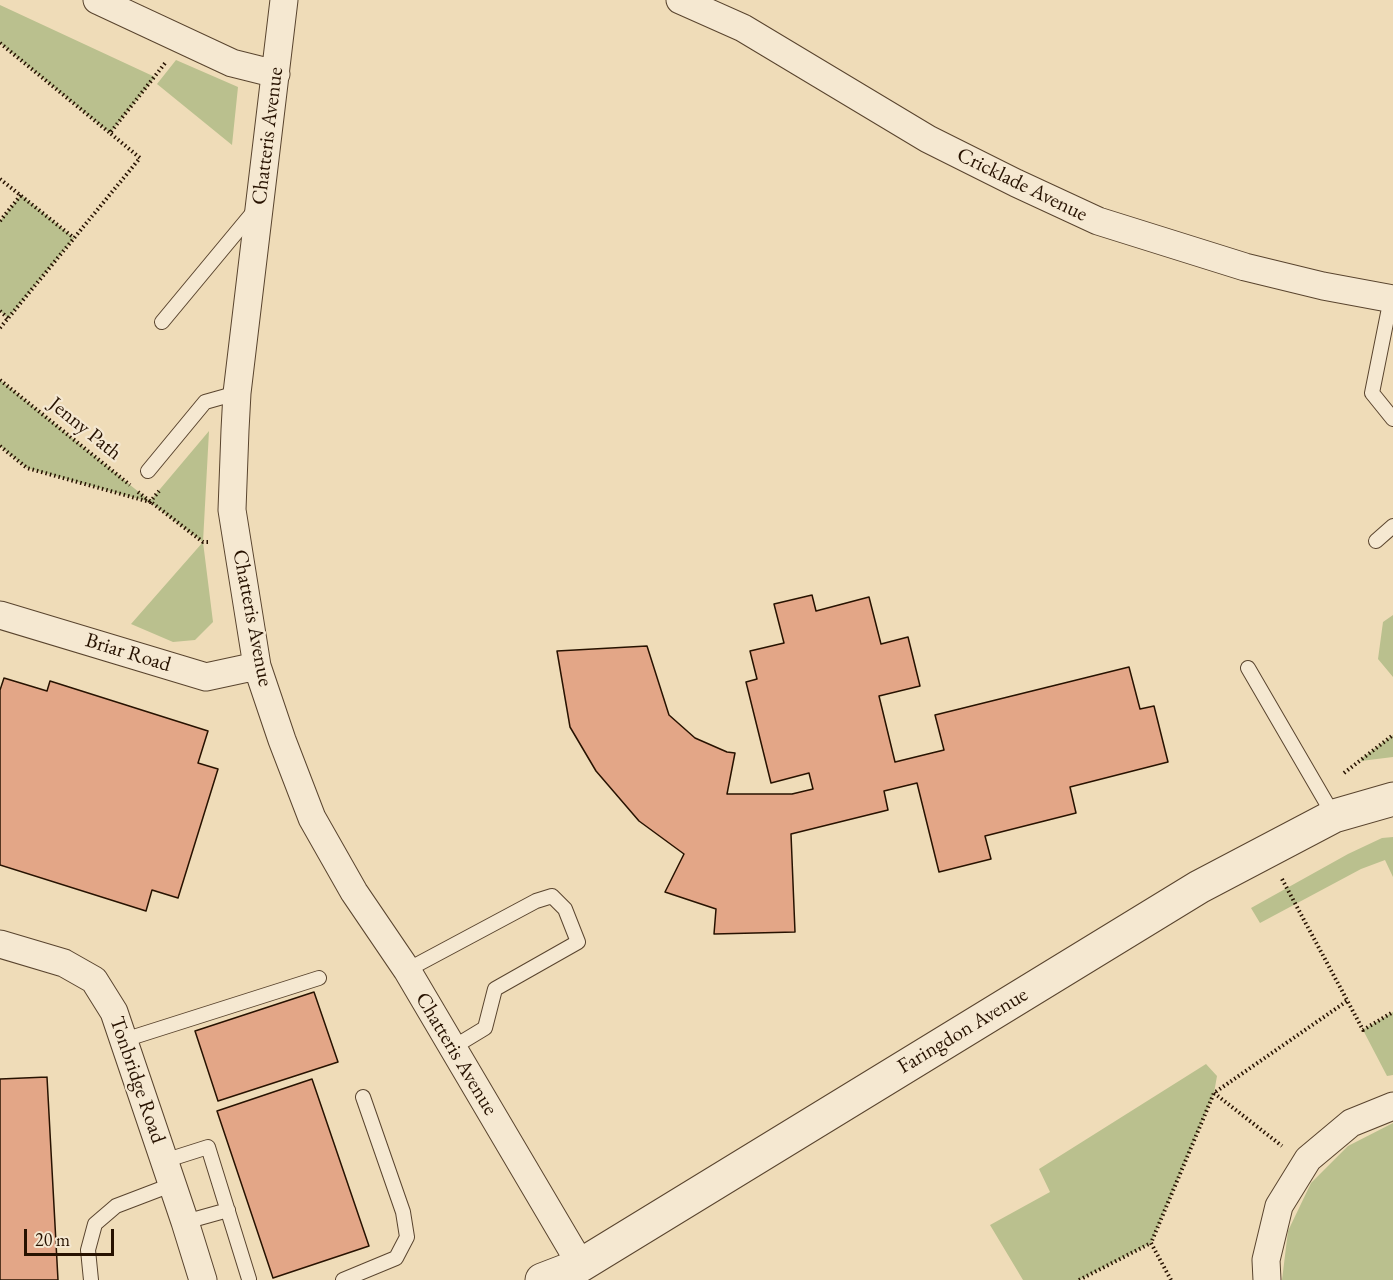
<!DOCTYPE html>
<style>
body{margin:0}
#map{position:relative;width:1393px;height:1280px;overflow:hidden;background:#efdcb8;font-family:"EB Garamond",serif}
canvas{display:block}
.scale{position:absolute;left:24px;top:1229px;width:90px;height:27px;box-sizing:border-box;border:3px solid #271200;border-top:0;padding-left:8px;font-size:18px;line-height:21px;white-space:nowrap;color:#271200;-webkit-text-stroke:4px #f5e8d1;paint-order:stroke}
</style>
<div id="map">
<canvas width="1393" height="1280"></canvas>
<div class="scale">20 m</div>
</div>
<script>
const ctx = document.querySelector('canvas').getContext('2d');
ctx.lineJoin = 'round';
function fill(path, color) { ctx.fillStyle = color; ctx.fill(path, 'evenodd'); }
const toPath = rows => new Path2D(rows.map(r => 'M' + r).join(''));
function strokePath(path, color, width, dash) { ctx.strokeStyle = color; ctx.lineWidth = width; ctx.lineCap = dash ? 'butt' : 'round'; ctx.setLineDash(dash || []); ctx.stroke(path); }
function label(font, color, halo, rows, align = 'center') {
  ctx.font = font + ' "EB Garamond",serif'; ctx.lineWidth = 4.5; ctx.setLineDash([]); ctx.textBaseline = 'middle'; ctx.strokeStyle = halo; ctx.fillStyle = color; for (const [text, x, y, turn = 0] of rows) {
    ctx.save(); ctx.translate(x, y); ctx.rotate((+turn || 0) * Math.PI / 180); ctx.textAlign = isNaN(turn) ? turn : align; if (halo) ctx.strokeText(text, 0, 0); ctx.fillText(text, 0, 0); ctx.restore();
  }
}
const green = toPath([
 [0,5,155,77,110,133,0,43],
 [176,60,238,87,232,145,157,84],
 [21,195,74,238,8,318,0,311,0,221],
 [0,380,150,501,209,431,203,542,213,622,195,640,173,642,131,624,203,542,150,502,27,468,0,446],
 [1393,615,1393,677,1378,659,1383,622],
 [1393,735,1393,757,1361,761,1361,759],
 [1393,837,1393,877,1385,860,1361,869,1260,923,1251,908,1348,854,1382,838],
 [1393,1012,1393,1075,1387,1076,1363,1030],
 [1206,1064,1217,1076,1214,1093,1151,1243,1079,1280,1023,1280,990,1225,1050,1192,1039,1169],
 [1393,1123,1393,1280,1282,1280,1288,1231,1311,1183,1348,1146]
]);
const building = toPath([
 [812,595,816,611,869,597,881,644,908,637,920,686,879,696,895,762,944,750,935,715,1129,667,1140,709,1154,706,1168,762,1070,787,1076,813,985,836,991,859,939,872,917,783,884,791,888,810,791,834,795,932,714,934,716,909,665,892,684,854,639,821,596,771,570,727,557,651,647,646,669,715,695,738,727,752,735,753,727,794,792,794,813,789,809,773,771,783,746,682,757,679,750,651,784,643,774,604,812,595],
 [4,678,47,691,50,681,208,731,198,763,218,769,178,898,152,890,146,911,0,865,0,690,4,678],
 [314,992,338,1062,218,1101,195,1031,314,992],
 [47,1077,58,1280,0,1280,0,1079,47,1077],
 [312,1079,369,1246,273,1278,217,1111,312,1079]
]);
const path = toPath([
 [0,43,110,133],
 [0,179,74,238],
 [0,221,21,195],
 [0,311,8,318],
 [0,328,140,158,110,133,166,62],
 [0,380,130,485],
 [0,446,27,468,150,502,159,491],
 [138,492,203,542,209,542],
 [1344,773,1393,735],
 [1282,879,1363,1030,1393,1012],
 [1214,1093,1282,1146],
 [1079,1280,1151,1243],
 [1171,1280,1151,1243,1214,1093,1347,1001]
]);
const service = toPath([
 [1391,298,1372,393,1393,419],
 [162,322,255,210],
 [148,471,205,402,237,393],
 [1376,541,1393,526],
 [1248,668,1334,816],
 [407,970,536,901,552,896,565,909,578,942,495,989,485,1028,452,1048],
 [124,1040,319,978],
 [164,1161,208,1147,249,1279],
 [185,1222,228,1210],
 [91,1280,88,1250,95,1224,116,1206,171,1185],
 [343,1280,396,1258,407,1237,403,1212,363,1097]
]);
const minor = toPath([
 [97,0,232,63,276,74],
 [284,0,237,393,235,430,232,510,257,666,282,740,312,818,354,892,407,970,581,1265],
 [680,0,743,28,928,139,1016,183,1098,221,1245,267,1323,286,1393,299],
 [0,615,206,677,257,666],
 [0,944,64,963,94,980,114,1012,185,1222,203,1280],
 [1267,1280,1266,1260,1279,1206,1308,1159,1351,1123,1393,1106]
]);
const tertiary = toPath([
 [542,1280,581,1265,1199,887,1334,816,1393,799]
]);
const streetNames = [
 ["Chatteris Avenue",268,136,-83],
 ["Cricklade Avenue",1022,185,26],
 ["Jenny Path",85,429,39],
 ["Chatteris Avenue",252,618,79],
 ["Briar Road",128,653,17],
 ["Faringdon Avenue",963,1031,-31],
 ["Chatteris Avenue",456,1054,59],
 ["Tonbridge Road",137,1080,71]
];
fill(green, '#bac08e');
fill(building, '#e3a687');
strokePath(building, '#271200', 1.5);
strokePath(service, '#59442e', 16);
strokePath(minor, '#59442e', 29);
strokePath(tertiary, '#59442e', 35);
strokePath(path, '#271200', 4, [1.5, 3]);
strokePath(service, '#f5e8d1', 14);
strokePath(minor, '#f5e8d1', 27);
strokePath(tertiary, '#f5e8d1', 33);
label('21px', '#271200', '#f5e8d1', streetNames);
</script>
